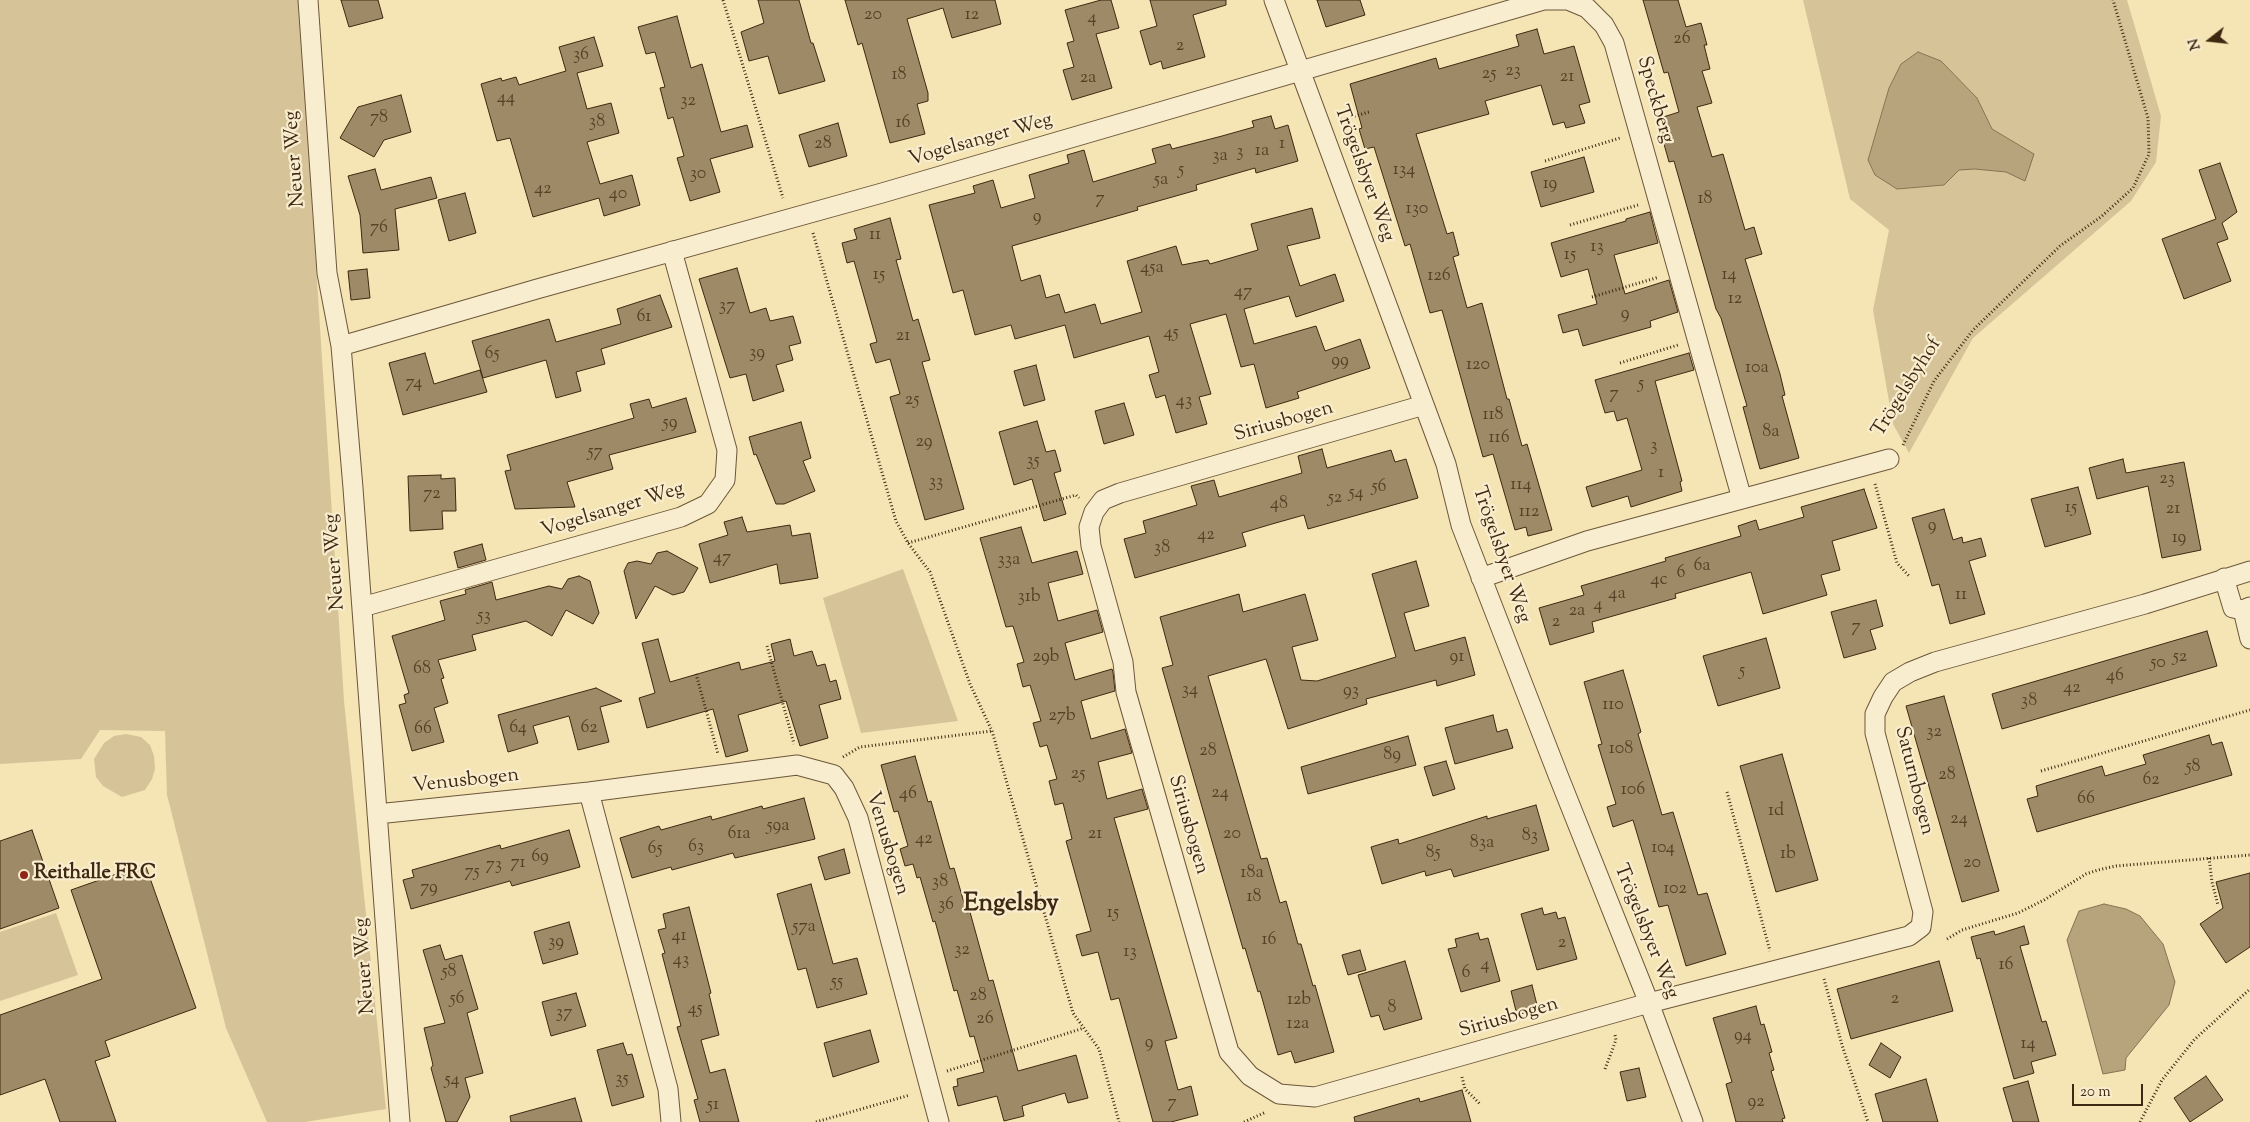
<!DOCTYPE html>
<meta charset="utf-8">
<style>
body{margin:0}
#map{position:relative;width:2250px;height:1122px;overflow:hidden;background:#f5e4b4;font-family:"Sorts Mill Goudy",serif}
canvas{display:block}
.north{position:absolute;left:2185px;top:15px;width:50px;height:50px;-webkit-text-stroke:4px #f8edce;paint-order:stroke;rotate:254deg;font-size:14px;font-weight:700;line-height:20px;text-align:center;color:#3f2811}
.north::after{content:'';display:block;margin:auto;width:18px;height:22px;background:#3f2811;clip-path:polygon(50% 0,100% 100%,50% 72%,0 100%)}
.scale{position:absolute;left:2072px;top:1084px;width:71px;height:22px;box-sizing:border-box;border:2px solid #3f2811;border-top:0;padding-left:6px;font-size:15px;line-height:18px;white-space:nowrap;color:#3f2811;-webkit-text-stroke:4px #f8edce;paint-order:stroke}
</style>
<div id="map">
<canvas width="2250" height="1122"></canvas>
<div class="north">N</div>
<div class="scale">20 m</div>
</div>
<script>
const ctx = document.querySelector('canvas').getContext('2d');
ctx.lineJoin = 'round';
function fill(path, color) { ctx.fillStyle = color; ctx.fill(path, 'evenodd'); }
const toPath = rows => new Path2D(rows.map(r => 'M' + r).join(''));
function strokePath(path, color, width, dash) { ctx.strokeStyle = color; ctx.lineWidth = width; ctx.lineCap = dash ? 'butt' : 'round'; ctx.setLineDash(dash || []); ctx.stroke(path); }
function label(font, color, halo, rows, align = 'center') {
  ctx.font = font + ' "Sorts Mill Goudy",serif'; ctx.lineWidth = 4.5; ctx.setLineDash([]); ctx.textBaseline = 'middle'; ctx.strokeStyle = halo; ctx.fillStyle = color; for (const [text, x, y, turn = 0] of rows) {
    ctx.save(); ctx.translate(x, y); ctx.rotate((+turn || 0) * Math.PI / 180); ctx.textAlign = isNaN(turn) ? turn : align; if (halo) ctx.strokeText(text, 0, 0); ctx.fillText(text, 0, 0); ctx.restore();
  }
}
const green = toPath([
 [0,0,299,0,344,701,386,1109,305,1122,267,1122,226,1028,167,795,165,731,100,730,81,759,0,764],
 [1803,0,2127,0,2161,116,2156,162,2131,201,1973,338,1909,453,1893,424,1873,310,1889,230,1850,199],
 [1918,52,1941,61,1977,98,1992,129,2034,154,2006,172,1975,169,1959,170,1944,185,1898,189,1875,175,1868,160,1889,88,1901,64],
 [903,569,958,721,861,733,823,598],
 [126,734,141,737,150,745,154,756,155,769,152,779,145,790,122,797,103,786,96,777,94,759,104,743,114,736],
 [56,913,78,975,0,1001,0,932]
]);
const water = toPath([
 [1918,52,1941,61,1977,98,1992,129,2034,154,2025,181,2006,172,1975,169,1959,170,1944,185,1897,189,1875,175,1868,160,1889,88,1901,64,1918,52],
 [2104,904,2126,909,2140,916,2163,944,2175,982,2169,1005,2126,1058,2125,1070,2103,1074,2067,940,2079,911,2104,904]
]);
const building = toPath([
 [341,0,378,0,383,18,349,27,341,0],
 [758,0,799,0,811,43,813,43,825,81,779,94,768,56,749,61,741,32,764,23,758,0],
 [845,0,995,0,1001,24,952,38,943,8,907,19,928,93,928,101,917,104,925,134,890,143,862,43,858,45,845,0],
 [1101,0,1111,0,1119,28,1096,34,1112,88,1072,100,1063,70,1074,67,1067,43,1074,41,1065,10,1101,0],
 [1150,0,1226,0,1226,5,1193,15,1205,57,1163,69,1161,61,1150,65,1140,31,1157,26,1150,0],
 [1317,0,1360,0,1365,15,1326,27,1317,0],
 [1643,0,1678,0,1686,27,1701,23,1707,45,1704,45,1710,69,1702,71,1712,103,1697,107,1712,157,1723,154,1745,230,1754,227,1758,241,1762,254,1745,259,1780,374,1785,395,1782,396,1799,458,1760,469,1743,407,1747,406,1721,318,1716,309,1674,161,1669,162,1657,119,1679,112,1668,72,1664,73,1643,0],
 [677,16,691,68,702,64,721,132,747,125,753,147,710,159,720,192,690,201,677,158,684,156,673,117,668,119,660,88,665,87,655,52,646,54,638,27,677,16],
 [1537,29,1544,54,1574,46,1590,102,1579,105,1585,123,1566,128,1564,122,1553,125,1541,85,1485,101,1489,114,1416,134,1447,234,1453,232,1459,255,1453,257,1467,308,1482,303,1507,399,1509,399,1522,446,1527,444,1552,530,1528,536,1526,527,1515,530,1493,454,1483,457,1442,310,1430,313,1410,244,1405,246,1374,147,1365,149,1359,129,1362,128,1350,84,1436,58,1439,69,1519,46,1516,35,1537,29],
 [594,37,603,66,577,73,587,109,611,103,619,133,587,142,600,184,632,175,640,205,604,216,599,198,533,217,510,138,497,141,481,84,501,78,502,81,516,77,519,85,566,71,559,47,594,37],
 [401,95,411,132,384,140,374,157,340,138,358,107,401,95],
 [1271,116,1275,129,1288,125,1298,161,1256,173,1255,168,1196,185,1197,190,1137,207,1138,210,1012,246,1021,281,1040,275,1046,298,1059,294,1065,313,1095,304,1101,324,1142,312,1127,261,1176,246,1182,265,1208,260,1210,264,1258,250,1251,224,1312,208,1320,238,1287,246,1300,286,1335,274,1344,301,1296,317,1289,296,1244,309,1254,344,1316,326,1325,351,1360,339,1370,368,1297,392,1299,398,1266,408,1254,364,1241,367,1226,314,1190,324,1211,394,1199,397,1207,424,1176,433,1165,395,1156,398,1149,375,1159,372,1149,336,1074,358,1065,325,1015,339,1011,325,975,335,963,290,953,293,929,205,975,193,973,186,993,180,1001,208,1035,198,1029,175,1069,163,1067,155,1084,150,1093,182,1156,163,1152,149,1170,144,1172,149,1222,136,1254,127,1252,121,1271,116],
 [838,123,847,156,809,167,799,135,838,123],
 [1584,157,1594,192,1541,207,1531,172,1584,157],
 [2220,163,2237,212,2222,223,2228,239,2217,243,2231,281,2184,299,2162,239,2216,219,2199,170,2220,163],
 [375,169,381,190,431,177,437,198,395,209,399,250,363,253,360,215,348,176,375,169],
 [465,193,476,233,449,241,438,200,465,193],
 [1650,212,1658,243,1614,255,1625,294,1669,280,1678,312,1650,321,1651,327,1583,346,1578,329,1563,333,1558,315,1597,304,1588,269,1561,277,1551,243,1626,221,1626,219,1650,212],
 [890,218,901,259,896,260,913,321,918,319,930,360,922,362,964,509,925,520,890,397,900,394,890,359,876,363,870,344,877,342,854,261,847,263,842,243,857,239,854,229,890,218],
 [737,268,750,313,766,308,770,321,793,316,801,343,789,346,793,360,776,365,784,391,753,401,746,374,730,378,699,279,737,268],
 [367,269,370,298,351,300,348,271,367,269],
 [660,295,672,327,601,349,605,364,576,372,581,391,556,398,546,360,483,378,472,341,549,319,556,342,621,324,617,309,660,295],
 [425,353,434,384,480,370,487,392,403,415,389,363,425,353],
 [1689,353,1694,370,1655,381,1682,481,1680,482,1682,491,1631,507,1628,496,1592,507,1586,487,1642,470,1627,418,1617,421,1614,411,1605,413,1595,380,1689,353],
 [1036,365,1045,400,1024,406,1014,371,1036,365],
 [686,398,696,432,609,455,613,469,567,482,575,507,515,509,505,471,511,470,507,455,634,418,630,404,649,399,652,408,686,398],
 [1124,403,1134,435,1104,444,1095,411,1124,403],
 [1037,421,1046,452,1055,450,1061,471,1054,473,1066,514,1044,521,1032,479,1014,485,999,432,1037,421],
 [801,422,811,458,803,461,815,491,784,504,776,504,756,454,754,455,749,437,801,422],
 [1322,449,1327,468,1391,450,1395,462,1406,459,1418,498,1308,529,1304,515,1272,524,1242,533,1246,546,1135,578,1124,539,1146,533,1143,521,1197,505,1191,486,1214,480,1219,497,1302,473,1298,456,1322,449],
 [2123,459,2126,473,2184,462,2201,550,2162,558,2148,486,2097,499,2089,468,2123,459],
 [441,475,441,479,455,478,456,511,442,511,443,529,410,531,408,476,441,475],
 [2078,487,2091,534,2045,547,2031,499,2078,487],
 [1864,489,1877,528,1832,541,1840,570,1821,575,1827,595,1763,614,1751,572,1675,594,1676,598,1592,622,1594,632,1550,645,1539,608,1584,595,1581,586,1666,561,1665,558,1741,536,1738,526,1756,520,1759,530,1804,517,1801,507,1864,489],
 [1944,509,1953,540,1962,537,1963,543,1981,538,1986,556,1969,561,1985,614,1950,624,1939,584,1932,586,1912,518,1944,509],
 [742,517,747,532,790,525,792,536,810,533,818,578,780,584,777,564,710,583,699,544,728,535,724,522,742,517],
 [1021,527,1032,563,1077,551,1083,574,1048,583,1058,621,1097,610,1103,632,1065,643,1075,680,1112,669,1113,672,1115,691,1081,701,1091,739,1125,729,1132,753,1098,762,1107,799,1142,789,1148,809,1114,818,1177,1038,1165,1041,1178,1090,1191,1086,1198,1115,1171,1122,1153,1122,1119,998,1111,1000,1098,952,1082,956,1076,935,1091,931,1066,841,1072,839,1063,803,1055,805,1049,781,1057,779,1047,745,1040,747,1033,723,1041,721,1030,685,1023,687,1017,664,1024,662,1013,626,1006,627,980,538,1021,527],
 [482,544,486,560,458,568,454,552,482,544],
 [667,551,698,568,684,592,673,595,655,586,636,619,624,571,628,563,637,561,651,564,657,553,667,551],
 [1416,561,1429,606,1404,613,1415,651,1465,637,1475,675,1437,686,1436,680,1366,699,1367,704,1288,729,1266,659,1208,676,1261,859,1267,858,1280,903,1286,901,1298,944,1301,944,1313,986,1315,985,1334,1052,1295,1063,1291,1051,1278,1055,1260,991,1258,992,1245,948,1243,949,1162,668,1173,665,1160,617,1239,594,1243,612,1305,594,1318,640,1292,647,1301,680,1317,681,1396,657,1372,574,1416,561],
 [579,576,590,581,599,613,593,624,566,610,552,636,526,621,472,635,476,650,438,660,444,678,441,679,448,703,434,708,444,742,412,751,399,705,406,703,404,695,409,693,392,636,445,620,440,601,466,594,465,590,492,582,496,600,549,586,562,589,568,579,579,576],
 [1876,600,1883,626,1870,630,1876,649,1844,658,1831,612,1876,600],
 [2207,631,2217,666,2002,729,1992,694,2207,631],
 [1766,638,1780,688,1718,706,1703,656,1766,638],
 [658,639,670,682,739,662,741,670,775,661,771,644,790,639,794,656,812,651,817,666,825,664,830,682,836,680,841,699,819,705,828,738,800,746,786,701,738,715,748,751,726,757,713,709,647,728,639,698,655,693,642,643,658,639],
 [1623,670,1641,732,1638,734,1662,815,1673,812,1698,895,1707,893,1726,954,1686,966,1668,905,1659,907,1633,820,1613,827,1607,807,1616,804,1598,745,1602,744,1584,682,1623,670],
 [596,688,622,701,600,707,609,742,578,750,569,716,533,726,538,743,508,752,498,715,596,688],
 [1944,696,1999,891,1962,902,1906,706,1944,696],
 [1493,715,1497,732,1507,729,1513,748,1455,764,1445,728,1493,715],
 [2209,735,2212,745,2222,742,2232,775,2037,832,2027,799,2038,796,2036,786,2102,766,2105,776,2146,764,2143,755,2209,735],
 [1408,736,1416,765,1308,794,1301,767,1408,736],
 [1782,754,1818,880,1776,892,1740,766,1782,754],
 [915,756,928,802,931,801,950,869,954,868,967,913,970,912,989,981,993,980,1018,1071,1076,1055,1088,1098,1068,1103,1065,1093,1022,1106,1024,1116,1004,1121,997,1096,958,1106,953,1087,958,1086,957,1079,984,1072,974,1036,970,1037,957,990,954,991,935,921,933,922,920,877,917,878,913,864,905,866,900,849,908,846,898,811,894,812,881,765,915,756],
 [1446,761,1455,789,1433,796,1424,767,1446,761],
 [804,798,815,839,735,858,733,853,672,870,671,867,632,878,620,838,659,826,661,830,711,816,712,820,762,806,763,809,804,798],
 [1536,805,1549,850,1454,877,1451,869,1426,876,1425,871,1382,884,1371,847,1398,839,1399,844,1487,816,1487,819,1536,805],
 [32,830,59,908,0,929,0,841,32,830],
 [569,830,580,867,512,886,510,881,411,909,403,880,414,877,412,870,500,845,501,849,569,830],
 [844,849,850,873,825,880,818,857,844,849],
 [145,864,196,1008,105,1041,110,1056,95,1061,116,1122,60,1122,45,1079,0,1095,0,1015,102,979,71,890,145,864],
 [2250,873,2250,947,2226,963,2200,924,2223,908,2216,882,2250,873],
 [811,884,833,964,857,958,867,994,817,1008,806,968,798,970,777,894,811,884],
 [689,907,711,993,709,994,719,1035,701,1040,710,1073,725,1069,739,1122,700,1122,694,1100,698,1099,677,1027,681,1026,662,954,665,953,658,930,666,928,663,914,689,907],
 [1542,908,1544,915,1556,912,1558,919,1565,917,1577,959,1537,970,1521,914,1542,908],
 [569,922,578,954,543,964,534,932,569,922],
 [2024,926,2029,944,2020,946,2042,1022,2046,1021,2056,1055,2031,1062,2034,1073,2014,1079,1980,958,1977,959,1971,937,1994,931,1995,935,2024,926],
 [1478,933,1480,940,1488,938,1500,981,1461,992,1448,949,1457,947,1455,939,1478,933],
 [440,945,445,960,462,955,478,1009,467,1013,483,1073,465,1078,470,1097,457,1122,446,1122,431,1068,433,1065,424,1028,445,1023,423,950,440,945],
 [1360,950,1366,970,1348,975,1342,955,1360,950],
 [1405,961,1422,1019,1384,1030,1379,1015,1371,1017,1358,975,1405,961],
 [1939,961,1953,1011,1851,1039,1837,989,1939,961],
 [1532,985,1538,1009,1517,1015,1511,991,1532,985],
 [576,993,586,1026,551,1036,542,1002,576,993],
 [1756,1006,1761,1025,1764,1024,1772,1052,1769,1053,1774,1070,1771,1071,1785,1118,1782,1119,1783,1122,1736,1122,1726,1084,1732,1082,1713,1018,1756,1006],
 [870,1030,879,1062,833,1077,824,1043,870,1030],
 [623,1043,627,1055,632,1054,644,1097,612,1106,597,1050,623,1043],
 [1881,1043,1901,1057,1890,1078,1869,1065,1881,1043],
 [1639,1068,1646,1097,1627,1101,1620,1072,1639,1068],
 [2206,1076,2223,1100,2190,1122,2174,1098,2206,1076],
 [1926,1079,1938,1122,1883,1122,1875,1094,1926,1079],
 [2028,1081,2039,1122,2013,1122,2003,1088,2028,1081],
 [1462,1090,1471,1122,1355,1122,1354,1117,1419,1098,1420,1102,1462,1090],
 [575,1098,582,1122,511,1122,510,1116,575,1098]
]);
const path = toPath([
 [723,0,783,198],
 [1341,120,1369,112],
 [1545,161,1620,138],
 [1570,225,1638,205],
 [813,233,896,521,908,543,930,572,970,684,992,731,1073,1013,1099,1049,1119,1122],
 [1592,297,1659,277],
 [1620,363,1678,345],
 [1903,445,1934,381,1973,330,2060,246,2102,216,2133,188,2149,154,2148,118,2113,0],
 [1875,484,1897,563,1910,577],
 [908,543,1076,495,1079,498],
 [767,646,794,744],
 [696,674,718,754],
 [843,757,860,747,992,731],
 [2041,771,2250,710],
 [1727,792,1770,951],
 [2209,858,2212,882,2218,905],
 [1947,939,1962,930,2018,913,2044,900,2086,874,2098,870,2116,866,2250,855],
 [1824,979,1842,1045,1868,1122],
 [1605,1069,1616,1040,1615,1035],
 [947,1071,1084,1028],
 [1462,1077,1465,1089,1480,1104],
 [816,1122,910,1095],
 [1244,1122,1266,1112],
 [2140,1122,2162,1080,2194,1040,2250,989]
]);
const street = toPath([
 [308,0,327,273,341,346,353,488,400,1122],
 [1274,0,1446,464,1461,525,1558,775,1649,1003,1693,1122],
 [341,346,537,289,882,193,1544,0,1568,0,1587,8,1604,25,1614,43,1742,499],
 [1424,405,1120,493,1103,500,1094,512,1089,527,1091,546,1123,662,1126,692,1229,1052,1250,1076,1279,1094,1315,1097,1649,1003,1909,936,1921,927,1923,912,1875,733,1875,714,1883,697,1893,682,1910,672,1935,662,2145,604,2250,571],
 [1481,578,1587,541,1889,459],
 [2224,578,2233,608,2243,610,2250,607],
 [362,607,681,517,708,504,725,480,727,450,672,251],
 [2243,610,2250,639],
 [589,792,668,1089,671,1122],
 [377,814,589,792,797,765,834,775,844,788,858,818,939,1122]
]);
const markers = [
 [24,875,5,"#8f2418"]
];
const numberNames = [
 ["20",873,16],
 ["12",972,16],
 ["4",1092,19],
 ["26",1682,40],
 ["2",1180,47],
 ["36",581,56],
 ["23",1513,72],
 ["25",1489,75],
 ["18",899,76],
 ["21",1567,78],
 ["2a",1088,79],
 ["44",506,99],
 ["32",688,102],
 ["78",379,119],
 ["38",597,123],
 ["16",903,124],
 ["28",823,145],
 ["1",1282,145],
 ["1a",1262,152],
 ["3",1240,153],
 ["3a",1220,157],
 ["5",1181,171],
 ["134",1404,171],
 ["30",698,175],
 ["5a",1161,181],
 ["19",1550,185],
 ["42",543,190],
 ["40",618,195],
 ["7",1100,200],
 ["18",1705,200],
 ["130",1417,210],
 ["9",1037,218],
 ["76",379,229],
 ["11",875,236],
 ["13",1597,248],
 ["15",1570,256],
 ["45a",1152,269],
 ["15",879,276],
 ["14",1729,276],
 ["126",1439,277],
 ["47",1243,293],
 ["12",1735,300],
 ["37",727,307],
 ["9",1625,315],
 ["61",644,318],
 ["45",1171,334],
 ["21",903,337],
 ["39",757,354],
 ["65",492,355],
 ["99",1340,362],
 ["120",1478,366],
 ["10a",1757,369],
 ["74",414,384],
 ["5",1641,385],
 ["7",1614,395],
 ["25",912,401],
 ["43",1184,402],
 ["118",1493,416],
 ["59",670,424],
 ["8a",1771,433],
 ["116",1499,439],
 ["29",924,443],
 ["3",1654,447],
 ["57",595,453],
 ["35",1033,462],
 ["1",1661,474],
 ["23",2167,480],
 ["33",936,483],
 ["114",1521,486],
 ["56",1379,488],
 ["54",1356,494],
 ["72",432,495],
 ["52",1335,499],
 ["48",1279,505],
 ["15",2071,509],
 ["21",2173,510],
 ["112",1529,513],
 ["9",1932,527],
 ["42",1206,536],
 ["19",2179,539],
 ["38",1162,549],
 ["47",722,559],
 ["33a",1009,561],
 ["6a",1702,567],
 ["6",1681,574],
 ["4c",1659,581],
 ["4a",1617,595],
 ["11",1961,596],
 ["31b",1029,598],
 ["4",1598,606],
 ["2a",1577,612],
 ["53",484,617],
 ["2",1556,623],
 ["7",1856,628],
 ["29b",1046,658],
 ["91",1457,658],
 ["52",2180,658],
 ["50",2158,664],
 ["68",422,670],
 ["5",1742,672],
 ["46",2115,677],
 ["42",2072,689],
 ["34",1190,691],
 ["93",1351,692],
 ["38",2029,702],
 ["110",1613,706],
 ["27b",1062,717],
 ["64",518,729],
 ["62",589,729],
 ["66",423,730],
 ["32",1934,733],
 ["108",1621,750],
 ["28",1208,752],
 ["89",1392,756],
 ["58",2193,768],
 ["25",1078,775],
 ["28",1947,776],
 ["62",2151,781],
 ["106",1633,791],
 ["24",1220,794],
 ["46",908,795],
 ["66",2086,800],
 ["1d",1776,812],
 ["24",1959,820],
 ["59a",778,827],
 ["61a",739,835],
 ["21",1095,835],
 ["20",1232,835],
 ["83",1530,837],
 ["42",924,840],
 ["83a",1482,844],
 ["63",696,848],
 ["104",1663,849],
 ["65",655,850],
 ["85",1433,854],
 ["1b",1788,855],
 ["69",540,858],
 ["71",518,864],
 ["20",1972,864],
 ["73",494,866],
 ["75",472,873],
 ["18a",1252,874],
 ["38",940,883],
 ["79",429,889],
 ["102",1675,890],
 ["18",1254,898],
 ["36",946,906],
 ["15",1113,914],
 ["57a",804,928],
 ["41",679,937],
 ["16",1269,941],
 ["39",556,943],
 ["2",1562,944],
 ["32",962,951],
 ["13",1130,953],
 ["43",681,961],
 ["4",1485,966],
 ["16",2006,966],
 ["58",449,973],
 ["6",1466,974],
 ["55",837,983],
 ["28",978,997],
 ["56",457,1000],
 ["2",1895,1000],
 ["12b",1299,1001],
 ["8",1392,1009],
 ["45",695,1010],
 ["37",564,1014],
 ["26",985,1020],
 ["12a",1298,1025],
 ["94",1743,1037],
 ["9",1149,1044],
 ["14",2028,1045],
 ["35",622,1080],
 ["54",452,1081],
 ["92",1756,1103],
 ["7",1172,1104],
 ["51",713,1106]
];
const streetNames = [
 ["Speckberg",1654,100,74],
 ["Vogelsanger Weg",981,141,-16],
 ["Neuer Weg",296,159,-94],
 ["Trögelsbyer Weg",1363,174,70],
 ["Trögelsbyhof",1908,388,-58],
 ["Siriusbogen",1284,423,-16],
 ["Vogelsanger Weg",613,511,-17],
 ["Trögelsbyer Weg",1500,555,71],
 ["Neuer Weg",336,562,-94],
 ["Saturnbogen",1913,781,76],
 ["Venusbogen",466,782,-6],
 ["Siriusbogen",1187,825,74],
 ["Venusbogen",886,844,73],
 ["Trögelsbyer Weg",1645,932,68],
 ["Neuer Weg",366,966,-94],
 ["Siriusbogen",1509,1019,-16]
];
const poiNames = [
 ["Reithalle FRC",34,875]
];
const districtNames = [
 ["Engelsby",1011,906]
];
fill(green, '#d6c498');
fill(water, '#b7a47d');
strokePath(water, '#877252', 1);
fill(building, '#9e8a66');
strokePath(building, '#3f2811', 1);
strokePath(street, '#6c573a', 21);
strokePath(path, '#3f2811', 3, [1, 2.5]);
strokePath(street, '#f8edce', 19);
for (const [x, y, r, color] of markers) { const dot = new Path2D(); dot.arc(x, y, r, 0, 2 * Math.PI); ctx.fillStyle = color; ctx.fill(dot); strokePath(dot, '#f8edce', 2); }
label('18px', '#574026', null, numberNames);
label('20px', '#3f2811', '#f8edce', streetNames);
label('bold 20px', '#3f2811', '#f8edce', poiNames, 'left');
label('bold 25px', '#3f2811', '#f8edce', districtNames);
</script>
